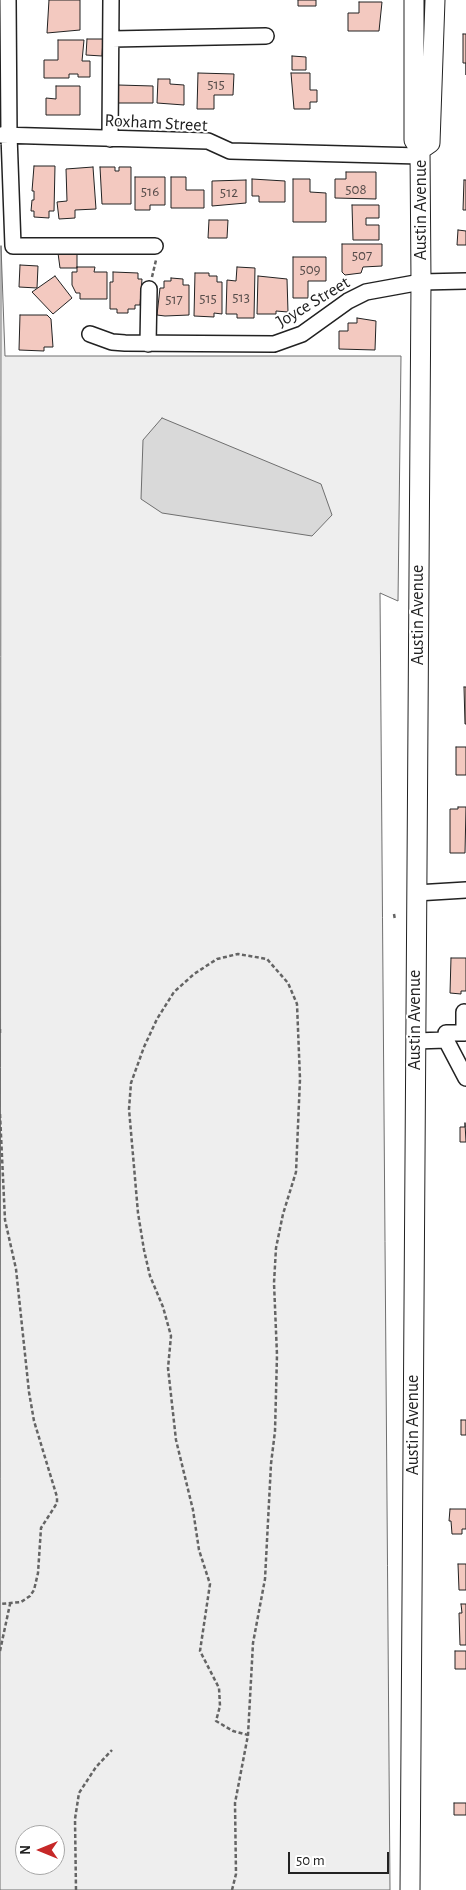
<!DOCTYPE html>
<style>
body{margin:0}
#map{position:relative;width:466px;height:1890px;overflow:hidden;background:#fff;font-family:"Alegreya Sans",sans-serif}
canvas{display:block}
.north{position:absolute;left:15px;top:1825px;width:50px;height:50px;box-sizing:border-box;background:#fff;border:1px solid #a7a7a7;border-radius:50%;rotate:270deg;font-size:14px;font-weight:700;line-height:20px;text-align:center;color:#222}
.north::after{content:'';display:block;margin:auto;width:18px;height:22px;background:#c62828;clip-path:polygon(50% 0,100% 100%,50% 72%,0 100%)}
.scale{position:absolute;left:288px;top:1852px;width:101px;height:22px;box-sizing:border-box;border:2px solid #222;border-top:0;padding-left:6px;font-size:15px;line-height:18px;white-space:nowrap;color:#222;-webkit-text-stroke:4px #fff;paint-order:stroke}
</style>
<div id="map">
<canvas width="466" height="1890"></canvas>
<div class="north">N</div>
<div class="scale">50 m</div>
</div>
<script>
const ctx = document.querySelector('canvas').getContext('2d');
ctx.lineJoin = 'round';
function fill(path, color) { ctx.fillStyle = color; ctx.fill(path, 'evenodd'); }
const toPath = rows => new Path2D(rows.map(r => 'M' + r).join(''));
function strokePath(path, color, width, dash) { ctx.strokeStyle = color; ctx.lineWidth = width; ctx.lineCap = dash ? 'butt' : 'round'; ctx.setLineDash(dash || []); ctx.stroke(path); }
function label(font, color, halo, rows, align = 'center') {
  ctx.font = font + ' "Alegreya Sans",sans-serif'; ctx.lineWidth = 4; ctx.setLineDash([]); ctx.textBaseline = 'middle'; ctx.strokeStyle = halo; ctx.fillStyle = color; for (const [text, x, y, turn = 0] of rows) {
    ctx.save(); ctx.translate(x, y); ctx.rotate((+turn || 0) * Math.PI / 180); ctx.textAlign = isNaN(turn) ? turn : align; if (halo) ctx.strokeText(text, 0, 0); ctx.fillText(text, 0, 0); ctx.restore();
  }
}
const green = toPath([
 [1,246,5,356,401,356,398,601,380,593,390,1890,0,1890,1,246],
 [25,1835,55,1835,55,1865,25,1865,25,1835]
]);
const water = toPath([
 [162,418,321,484,332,515,312,536,162,513,141,499,143,440,162,418]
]);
const building = toPath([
 [49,0,80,0,80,30,47,33,49,0],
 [298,0,316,0,316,6,298,6,298,0],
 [359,2,382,2,379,31,348,31,348,13,359,13,359,2],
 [463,34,466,34,466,75,466,63,463,63,463,34],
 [87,39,103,39,102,56,86,55,87,39],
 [58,40,84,40,82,61,90,61,90,77,78,77,78,74,69,74,69,78,44,78,44,60,58,60,58,40],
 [292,56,306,57,306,70,292,70,292,56],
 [198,73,234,74,233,95,214,95,214,109,197,109,198,73],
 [291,73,310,73,310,90,317,90,317,102,310,102,310,109,294,109,291,73],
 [158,79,170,79,170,84,184,85,184,105,157,103,158,79],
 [118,85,153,86,153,103,118,103,118,85],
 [56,86,80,86,80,115,46,115,46,98,56,99,56,86],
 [34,166,55,166,54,211,49,211,49,218,34,217,34,211,31,211,32,200,34,200,34,191,32,191,34,166],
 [93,167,96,209,75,210,75,218,59,219,57,202,67,201,66,169,93,167],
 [100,167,115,167,115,171,119,171,119,167,131,167,131,204,102,204,100,167],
 [346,172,376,172,376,199,335,198,335,179,346,179,346,172],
 [135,177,165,177,165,205,150,205,150,210,135,210,135,177],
 [171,177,186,177,186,190,204,190,204,208,171,208,171,177],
 [252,179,285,181,285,202,259,202,259,196,252,196,252,179],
 [293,179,310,179,310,192,326,193,326,222,293,222,293,179],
 [246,180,246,203,212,206,212,181,246,180],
 [464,180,466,180,466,210,463,210,464,180],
 [352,205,379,205,379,218,366,218,366,225,379,225,379,240,353,240,352,205],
 [209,220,228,220,227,238,208,238,209,220],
 [458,230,466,231,466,245,457,245,458,230],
 [342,244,382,244,382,266,363,267,361,273,345,275,342,272,342,244],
 [58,253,77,253,77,268,60,268,58,253],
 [293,257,326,257,326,281,308,281,308,298,293,298,293,257],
 [20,265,38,266,37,288,19,287,20,265],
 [77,267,95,267,94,272,107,272,107,299,80,299,80,293,76,293,72,285,72,272,77,272,77,267],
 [237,267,255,268,254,318,237,318,237,314,226,314,227,280,236,281,237,267],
 [113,272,138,273,138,279,142,279,140,305,135,305,135,309,128,309,128,313,117,313,117,309,110,309,110,282,113,282,113,272],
 [195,273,209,273,209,276,217,276,217,282,222,282,222,314,214,313,214,317,194,316,195,273],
 [55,276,72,298,53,314,32,292,55,276],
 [258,276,287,279,288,312,276,311,276,314,257,314,258,276],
 [171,278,183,279,183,285,189,285,189,315,165,316,157,315,160,288,164,288,164,281,171,281,171,278],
 [20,315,47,315,51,319,53,347,44,347,44,351,19,350,20,315],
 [357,318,376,321,375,350,339,349,339,331,348,331,348,323,357,323,357,318],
 [464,687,466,687,466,724,465,724,464,687],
 [456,747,466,747,466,775,456,775,456,747],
 [458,807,466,807,465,853,450,853,450,809,458,809,458,807],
 [451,958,466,958,466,991,461,991,461,994,450,993,451,958],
 [465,1123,466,1142,460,1142,460,1127,465,1127,465,1123],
 [461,1420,466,1420,466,1435,461,1435,461,1420],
 [450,1509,466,1509,466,1529,462,1529,462,1534,452,1534,451,1521,449,1521,450,1509],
 [458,1564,466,1564,466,1590,459,1590,458,1564],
 [461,1604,466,1604,466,1645,460,1645,459,1613,462,1613,461,1604],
 [455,1651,466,1651,466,1669,455,1669,455,1651],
 [454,1803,466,1803,466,1815,454,1815,454,1803]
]);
const path = toPath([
 [152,277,156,260],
 [394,914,395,920],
 [0,1029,0,1033],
 [0,1114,5,1220,16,1269,29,1392,34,1421,57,1497,57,1503,41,1528,38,1573,34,1590,30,1596,21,1602,0,1604],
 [0,1651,10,1604],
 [76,1890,75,1819,79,1793,96,1767,112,1750],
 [232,1890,236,1874,235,1803,248,1735,253,1643,265,1579,271,1464,275,1431,277,1355,274,1283,276,1248,283,1214,296,1172,300,1079,297,1004,288,983,267,959,238,954,217,959,194,974,174,992,157,1019,144,1047,131,1083,129,1109,138,1213,144,1250,150,1276,163,1307,171,1336,168,1368,176,1440,193,1510,199,1550,210,1584,200,1651,219,1688,220,1706,216,1721,233,1731,248,1735]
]);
const minor = toPath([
 [8,0,9,135,13,246,155,246],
 [112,39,266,36],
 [0,135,208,141,230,151,420,156],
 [110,139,111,0],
 [90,334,112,342,125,343,274,344,302,334,348,301,366,292,421,282,466,281],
 [148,344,149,289],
 [416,893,466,890],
 [446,1040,446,1033,464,1033,464,1012],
 [415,1041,446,1040,466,1078]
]);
const major = toPath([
 [420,150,430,143,435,0],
 [410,1890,421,282,420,150,414,140,414,0]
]);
const numberNames = [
 ["515",216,84],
 ["508",356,189],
 ["516",150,191],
 ["512",229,192],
 ["507",362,255],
 ["509",310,269],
 ["513",241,297],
 ["515",208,298],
 ["517",174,299]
];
const streetNames = [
 ["Roxham Street",156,123,3],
 ["Austin Avenue",421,210,-90],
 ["Joyce Street",313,302,-31],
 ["Austin Avenue",418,615,-90],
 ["Austin Avenue",415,1020,-90],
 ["Austin Avenue",413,1425,-90]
];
fill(green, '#eee');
strokePath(green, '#6f6f6f', 1);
fill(water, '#d9d9d9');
strokePath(water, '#6f6f6f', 1);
fill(building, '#f3c9c0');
strokePath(building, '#222', 1);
strokePath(minor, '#222', 18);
strokePath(major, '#222', 21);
strokePath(path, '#646464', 2.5, [4, 2.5]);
strokePath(minor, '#fff', 15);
strokePath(major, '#fff', 19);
label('15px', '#564c4a', null, numberNames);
label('18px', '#222', '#fff', streetNames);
</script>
